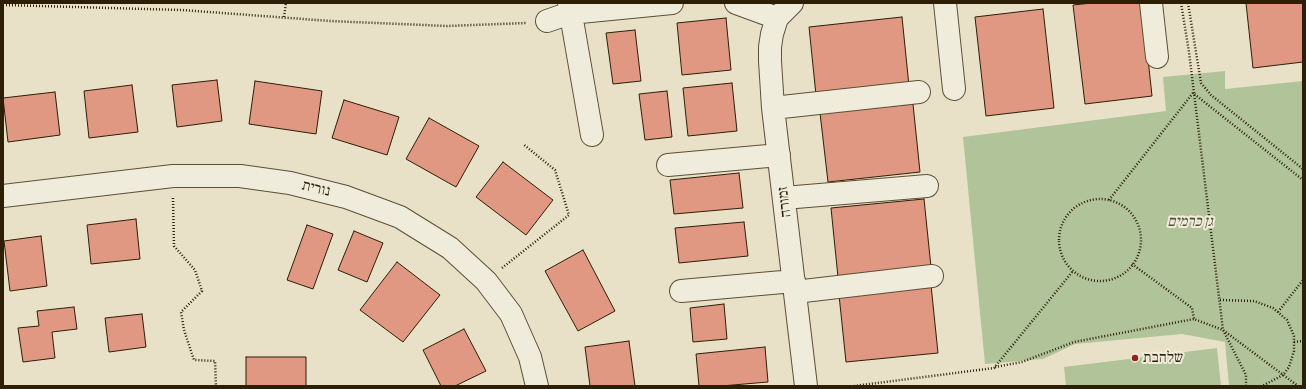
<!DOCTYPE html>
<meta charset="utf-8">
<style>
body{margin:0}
#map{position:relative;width:1306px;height:389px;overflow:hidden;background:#e8e1c7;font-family:Alegreya,serif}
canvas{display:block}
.frame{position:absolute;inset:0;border:4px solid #2d1e06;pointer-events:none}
</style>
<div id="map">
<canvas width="1306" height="389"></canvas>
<div class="frame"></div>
</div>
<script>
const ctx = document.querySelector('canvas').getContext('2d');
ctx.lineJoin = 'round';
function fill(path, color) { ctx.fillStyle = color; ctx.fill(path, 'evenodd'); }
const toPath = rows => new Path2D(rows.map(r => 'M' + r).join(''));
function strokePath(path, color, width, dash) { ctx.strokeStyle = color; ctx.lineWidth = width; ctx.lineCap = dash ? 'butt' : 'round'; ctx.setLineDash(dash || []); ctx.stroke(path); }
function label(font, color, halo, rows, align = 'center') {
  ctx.font = font + ' Alegreya,"Frank Ruhl Libre",serif'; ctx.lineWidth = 4; ctx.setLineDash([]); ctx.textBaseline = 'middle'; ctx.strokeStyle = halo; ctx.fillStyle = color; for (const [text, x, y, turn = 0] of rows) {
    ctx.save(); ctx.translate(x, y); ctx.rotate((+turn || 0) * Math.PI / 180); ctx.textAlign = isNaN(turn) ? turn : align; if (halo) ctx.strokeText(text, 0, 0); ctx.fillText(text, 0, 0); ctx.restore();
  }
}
const green = toPath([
 [1225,71,1225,89,1303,81,1303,386,1229,386,1225,342,1182,334,1075,344,1043,359,985,364,963,137,1166,111,1163,77],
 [1217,348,1221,386,1066,386,1064,367]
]);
const building = toPath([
 [1092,3,1142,3,1152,96,1085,104,1073,5,1092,3],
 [1246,3,1303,3,1303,62,1253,68,1246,3],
 [1043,9,1054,108,986,116,975,17,1043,9],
 [902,17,909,86,816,95,809,27,902,17],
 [726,18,731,70,682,75,677,23,726,18],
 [635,30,641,81,613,84,606,33,635,30],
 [217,80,222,121,177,127,172,85,217,80],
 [255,81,322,91,316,134,249,124,255,81],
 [732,83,737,131,688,136,683,88,732,83],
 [132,85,138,132,89,138,84,91,132,85],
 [667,91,672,137,645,140,639,94,667,91],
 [55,92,60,135,8,142,3,98,55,92],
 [344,100,399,117,387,155,332,138,344,100],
 [913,104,920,172,828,182,820,113,913,104],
 [429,118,479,146,456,187,406,159,429,118],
 [503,162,553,200,526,235,476,197,503,162],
 [739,173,743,208,674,214,670,180,739,173],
 [924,199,931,267,838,277,831,208,924,199],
 [136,219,140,259,91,264,87,225,136,219],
 [744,222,748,256,679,263,675,228,744,222],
 [307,225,333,234,313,289,287,280,307,225],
 [354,231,383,243,367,282,338,270,354,231],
 [41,236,47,286,10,291,4,241,41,236],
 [583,250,615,311,578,331,545,271,583,250],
 [397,262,440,295,403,342,360,310,397,262],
 [931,285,938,353,846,362,839,295,931,285],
 [724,304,727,339,693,342,690,308,724,304],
 [74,307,77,329,52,332,55,358,23,362,18,328,39,326,37,311,74,307],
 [142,314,146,347,109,352,105,318,142,314],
 [464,329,486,371,455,386,441,386,423,350,464,329],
 [629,341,635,386,590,386,585,347,629,341],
 [765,347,768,382,721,386,699,386,696,354,765,347],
 [246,357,306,357,306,386,246,386,246,357]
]);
const path = toPath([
 [1181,3,1189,52,1223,330,1246,375,1246,386],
 [1188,3,1201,83,1211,95,1303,169],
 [3,5,182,10,330,21,447,26,526,23],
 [284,17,286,3],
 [173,198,174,246,195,270,202,291,181,312,184,330,194,360,215,361,216,386],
 '1059 240a41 41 0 1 1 82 0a41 41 0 1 1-82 0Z',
 [1109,200,1193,93,1303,180],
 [1132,264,1192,308,1194,319,1223,330,1298,386],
 [502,268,569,215,555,170,523,144],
 [1220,300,1254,301,1273,308,1287,320,1294,336,1294,351,1289,367,1283,375,1262,386],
 [1278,312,1303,280],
 [1294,342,1303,341],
 [995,367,1022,362,1074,342,1194,319],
 [854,386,994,368,1073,271]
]);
const minor = toPath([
 [569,3,592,135],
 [736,3,777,18,792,3],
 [945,3,954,89],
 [1151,3,1157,57],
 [777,18,772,34,770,47,770,61,773,108,806,386],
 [547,21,570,13,672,3],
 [773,108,919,92],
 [668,165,779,155],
 [3,196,173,176,240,176,290,183,346,197,400,217,450,248,486,281,511,314,530,357,537,386],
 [784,198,927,186],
 [681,291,794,281],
 [795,292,932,276]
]);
const markers = [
 [1135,358,4,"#8f2418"]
];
const streetNames = [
 ["נורית",316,189,13],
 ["זמורה",785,202,-97]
];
const parkNames = [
 ["גן כרמים",1190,222]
];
const poiNames = [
 ["שלהבת",1143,358]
];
fill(green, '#b1c499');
fill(building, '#e19882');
strokePath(building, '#2d1e06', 1);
strokePath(minor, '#5c4f36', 24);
strokePath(path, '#2d1e06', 2.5, [1, 2]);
strokePath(minor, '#f0ecdb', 22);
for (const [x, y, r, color] of markers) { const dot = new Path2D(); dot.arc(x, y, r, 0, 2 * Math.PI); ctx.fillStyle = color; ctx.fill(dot); strokePath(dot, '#f0ecdb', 1.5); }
label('15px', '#2d1e06', '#f0ecdb', streetNames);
label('italic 15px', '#555032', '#f0ecdb', parkNames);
label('15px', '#2d1e06', '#f0ecdb', poiNames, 'left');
</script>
